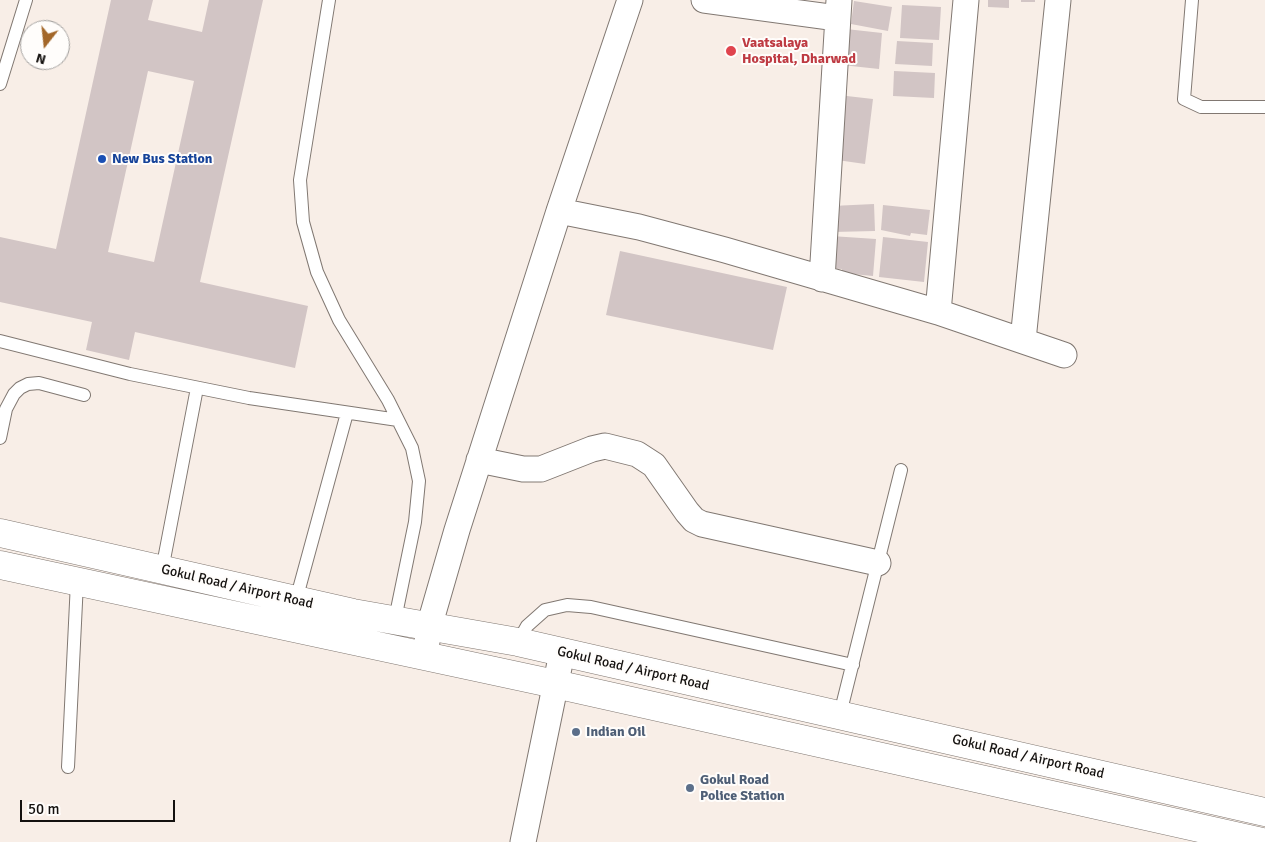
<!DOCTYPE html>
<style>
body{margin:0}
#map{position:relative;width:1265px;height:842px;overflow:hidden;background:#f8eee7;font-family:Signika,sans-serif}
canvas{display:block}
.north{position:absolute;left:20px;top:20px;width:50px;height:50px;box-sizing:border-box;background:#fffdfb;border:1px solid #a19f9d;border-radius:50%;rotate:196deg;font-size:14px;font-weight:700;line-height:20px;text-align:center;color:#14110f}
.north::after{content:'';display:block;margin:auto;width:18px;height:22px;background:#a36729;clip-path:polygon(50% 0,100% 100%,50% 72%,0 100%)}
.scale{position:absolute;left:20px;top:800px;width:155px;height:22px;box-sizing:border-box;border:2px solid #14110f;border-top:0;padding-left:6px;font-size:15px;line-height:18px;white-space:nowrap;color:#14110f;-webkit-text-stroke:4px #fffdfb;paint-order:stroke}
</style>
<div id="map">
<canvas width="1265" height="842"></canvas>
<div class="north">N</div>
<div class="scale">50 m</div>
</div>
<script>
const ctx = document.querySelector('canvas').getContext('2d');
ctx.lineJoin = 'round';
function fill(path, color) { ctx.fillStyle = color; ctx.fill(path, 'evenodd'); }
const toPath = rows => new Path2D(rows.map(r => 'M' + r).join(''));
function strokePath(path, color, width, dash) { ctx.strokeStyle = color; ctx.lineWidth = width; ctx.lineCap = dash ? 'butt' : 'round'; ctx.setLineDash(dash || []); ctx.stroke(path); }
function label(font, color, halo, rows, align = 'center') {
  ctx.font = font + ' Signika,sans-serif'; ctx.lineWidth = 4; ctx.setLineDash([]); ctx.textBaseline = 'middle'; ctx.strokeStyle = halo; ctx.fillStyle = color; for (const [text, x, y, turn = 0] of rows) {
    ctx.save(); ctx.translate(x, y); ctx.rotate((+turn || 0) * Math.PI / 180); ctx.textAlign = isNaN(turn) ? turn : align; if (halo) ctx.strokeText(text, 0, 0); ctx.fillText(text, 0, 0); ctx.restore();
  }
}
const building = toPath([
 [111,0,153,0,148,20,202,32,209,0,263,0,200,282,308,306,295,368,135,332,129,360,86,350,92,322,0,302,0,237,56,249],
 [148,71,194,81,154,262,108,252],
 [988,0,1009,0,1009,8,988,7],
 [1021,0,1035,0,1035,2,1021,2],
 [854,1,892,7,888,31,851,24],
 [902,5,941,7,939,40,900,38],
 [846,29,882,33,879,69,842,65],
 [897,41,933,43,932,66,895,64],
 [894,71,935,73,934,98,893,96],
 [838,95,873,99,865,164,830,159],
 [874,204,875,231,833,232,832,206],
 [883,205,930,210,927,235,911,233,910,236,881,230],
 [831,236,876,239,873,276,842,273,842,269,828,268],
 [883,237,928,242,924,282,879,277],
 [620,251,787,287,773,350,606,315]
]);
const lane = toPath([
 [329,0,300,180,303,222,317,272,339,320,388,400,412,448,419,481,415,522,394,624],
 [1192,0,1184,99,1201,107,1265,107],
 [0,84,26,0],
 [0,341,130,374,249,398,398,420],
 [0,438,6,409,14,394,20,388,28,384,39,383,84,395],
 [162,570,197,388],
 [296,600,347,413],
 [518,642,527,626,545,610,567,605,591,607,853,665],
 [840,714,901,470],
 [68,767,77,582]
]);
const street = toPath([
 [704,0,837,18],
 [559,211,639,227,725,250,938,312,1064,355],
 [822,279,839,0],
 [938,312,966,0],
 [1023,340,1058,0],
 [479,460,523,469,541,469,592,449,605,446,637,454,654,465,687,512,694,520,702,524,878,563],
 [425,656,429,627,457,530,559,211,630,0],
 [523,842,562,653]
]);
const secondary = toPath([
 [0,533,353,613,518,642,1265,812],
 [0,565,555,684,1262,842]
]);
const markers = [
 [731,51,6,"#e0444e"],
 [102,159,5,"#1a4fb4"],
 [576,732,5,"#5c6f8a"],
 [690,788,5,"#5c6f8a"]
];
const healthNames = [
 ["Vaatsalaya",742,43],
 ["Hospital, Dharwad",742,59]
];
const transitNames = [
 ["New Bus Station",112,159]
];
const streetNames = [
 ["Gokul Road / Airport Road",237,587,13],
 ["Gokul Road / Airport Road",633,669,13],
 ["Gokul Road / Airport Road",1028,757,13]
];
const serviceNames = [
 ["Indian Oil",586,732],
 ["Gokul Road",700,780],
 ["Police Station",700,796]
];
fill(building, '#d2c5c5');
strokePath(lane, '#817872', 14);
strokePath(street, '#817872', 27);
strokePath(secondary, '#817872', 29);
strokePath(lane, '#fff', 12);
strokePath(street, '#fff', 25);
strokePath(secondary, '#fff', 28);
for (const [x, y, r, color] of markers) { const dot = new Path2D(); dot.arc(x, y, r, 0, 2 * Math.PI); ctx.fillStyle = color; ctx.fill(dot); strokePath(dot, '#fffdfb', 2); }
label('bold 14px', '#be3a42', '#fffdfb', healthNames, 'left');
label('bold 14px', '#164399', '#fffdfb', transitNames, 'left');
label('14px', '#14110f', '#fffdfb', streetNames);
label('bold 14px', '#4e5e75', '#fffdfb', serviceNames, 'left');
</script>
